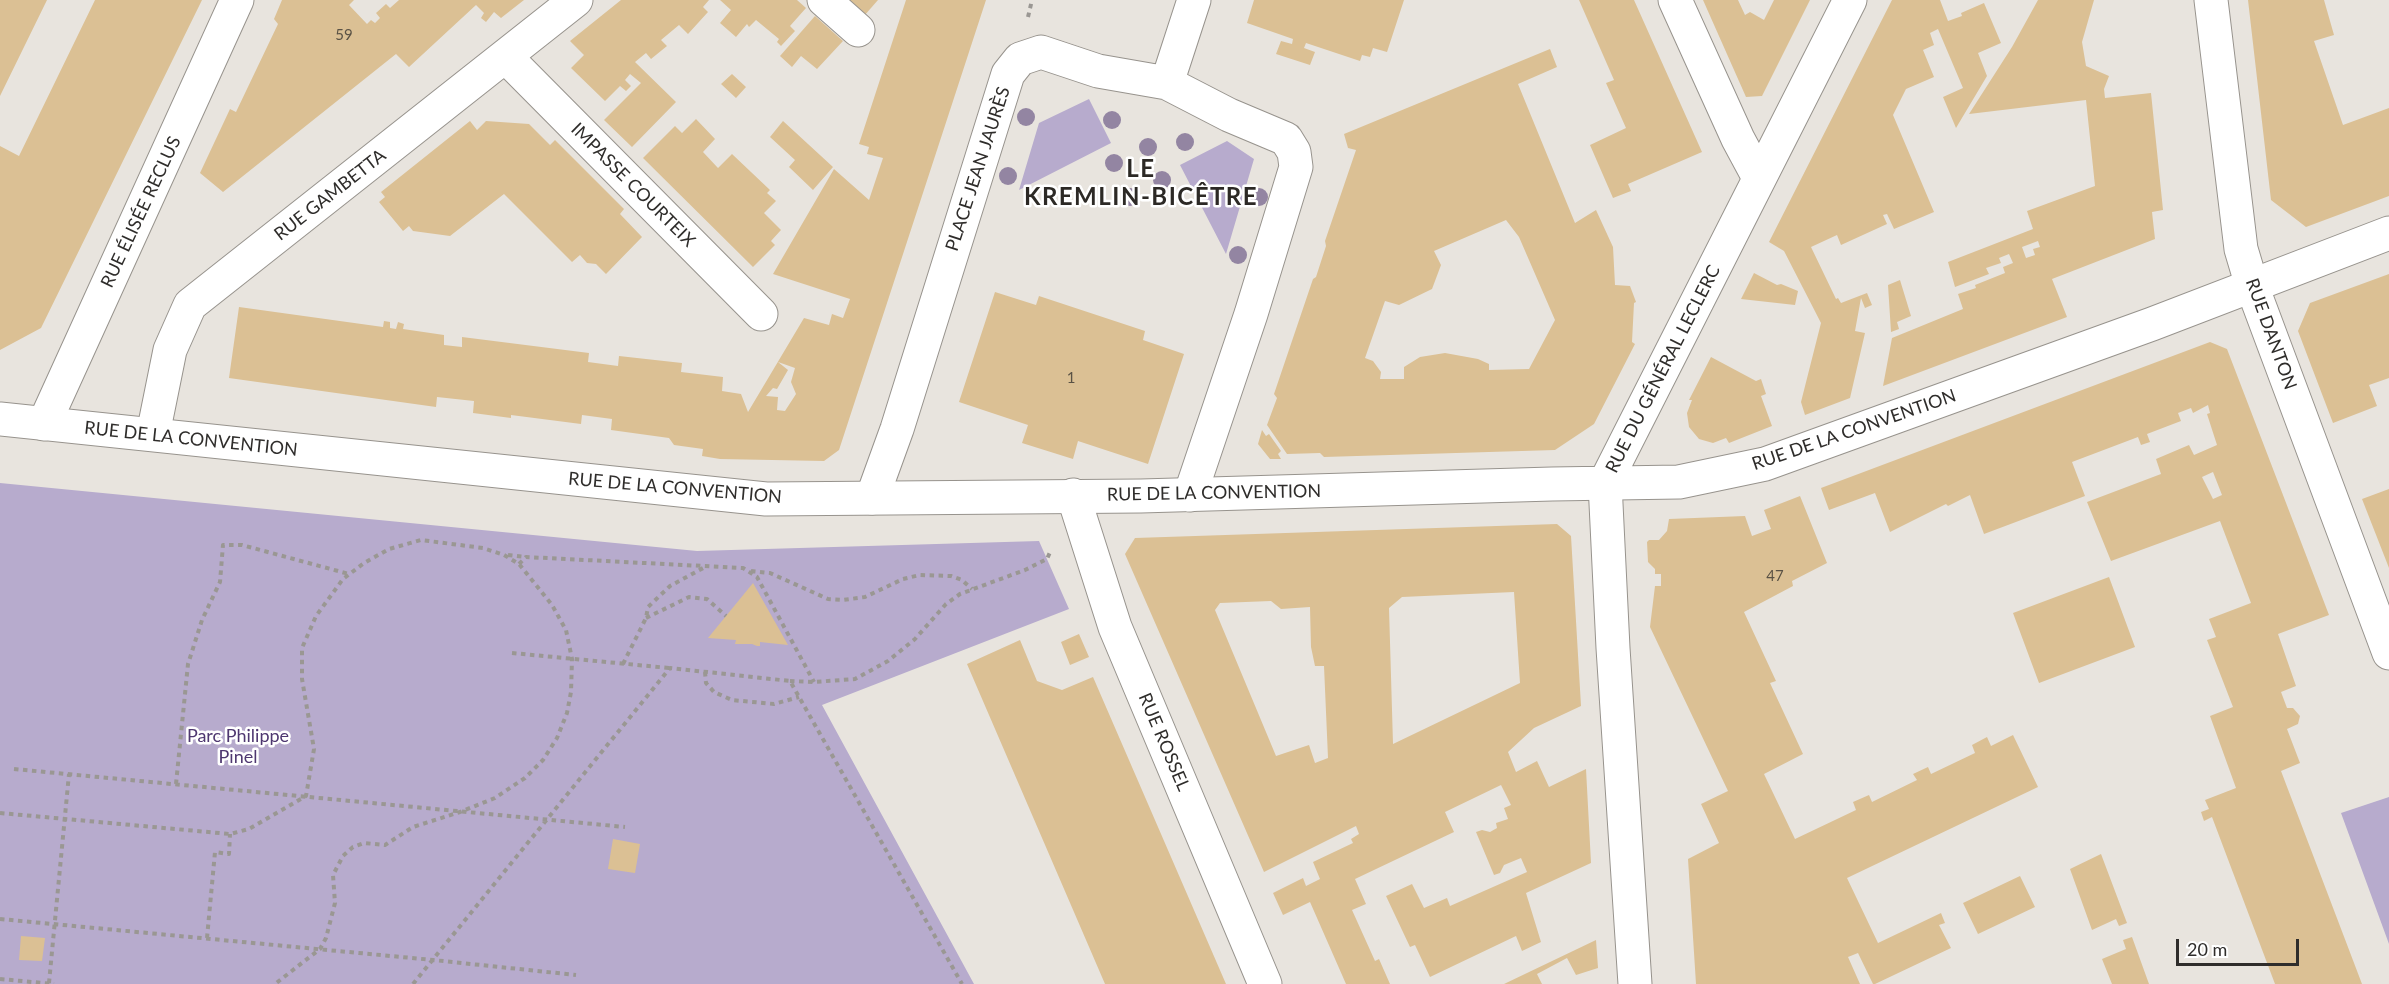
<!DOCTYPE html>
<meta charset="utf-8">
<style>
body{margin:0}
#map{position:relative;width:2389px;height:984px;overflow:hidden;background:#e8e4de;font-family:Lato,sans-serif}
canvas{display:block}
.scale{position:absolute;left:2176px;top:939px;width:123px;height:27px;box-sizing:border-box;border:3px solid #2f2d2b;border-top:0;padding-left:8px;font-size:18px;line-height:21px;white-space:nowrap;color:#2f2d2b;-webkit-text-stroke:4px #fff;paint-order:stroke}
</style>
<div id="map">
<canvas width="2389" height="984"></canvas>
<div class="scale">20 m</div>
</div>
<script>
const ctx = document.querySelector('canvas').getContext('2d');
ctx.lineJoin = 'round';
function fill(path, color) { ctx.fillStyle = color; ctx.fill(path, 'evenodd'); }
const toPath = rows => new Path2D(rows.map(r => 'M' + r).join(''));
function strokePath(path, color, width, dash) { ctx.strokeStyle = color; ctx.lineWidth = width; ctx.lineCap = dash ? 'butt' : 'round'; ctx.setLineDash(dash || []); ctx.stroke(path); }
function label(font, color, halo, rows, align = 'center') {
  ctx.font = font + ' Lato,sans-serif'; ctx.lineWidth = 5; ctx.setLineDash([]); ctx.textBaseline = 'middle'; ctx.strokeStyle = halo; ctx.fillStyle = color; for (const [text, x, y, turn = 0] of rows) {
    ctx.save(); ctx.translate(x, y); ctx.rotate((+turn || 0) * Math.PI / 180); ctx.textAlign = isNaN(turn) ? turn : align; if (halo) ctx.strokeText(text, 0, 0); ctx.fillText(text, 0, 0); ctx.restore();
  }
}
const green = toPath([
 [1089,99,1111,143,1019,190,1039,123],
 [1227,141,1254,159,1226,254,1180,165],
 [0,483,697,551,1039,541,1069,609,822,705,974,984,0,984],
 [2389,797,2389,944,2341,813]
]);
const building = toPath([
 [0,0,47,0,0,96],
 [95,0,202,0,41,328,0,350,0,146,19,156],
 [282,0,354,0,349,5,367,24,371,20,375,23,380,18,376,13,386,4,390,8,399,0,524,0,501,18,494,12,486,22,481,18,484,13,476,5,409,67,396,54,223,192,200,173,230,109,236,112,278,24,274,19],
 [621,0,709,0,703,7,708,12,688,34,679,25,661,40,667,46,651,59,646,53,635,62,676,102,632,147,604,120,641,83,630,74,625,80,631,86,626,91,620,86,605,101,571,68,584,55,570,41],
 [720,0,797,0,806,8,790,26,795,31,781,46,777,42,779,39,756,20,749,27,747,24,736,37,720,23,731,10],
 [847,0,878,0,864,16],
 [906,0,986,0,839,450,824,461,720,459,702,456,703,449,674,445,669,438,611,430,612,419,582,415,581,424,511,415,511,418,473,413,474,401,437,397,436,407,229,378,239,307,383,327,384,321,390,322,390,328,396,329,398,322,404,324,403,329,444,335,444,345,462,347,462,337,589,353,588,362,618,366,619,356,682,363,681,372,723,377,722,391,741,394,748,412,804,318,829,325,832,314,843,318,850,299,773,274,834,169,869,200,883,158,867,154,869,147,859,144],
 [778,362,795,368,791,382,796,394,785,411,777,410,778,397,766,396,773,388,777,389,788,370],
 [1254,0,1404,0,1387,52,1373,48,1370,57,1362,55,1360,61,1306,43,1304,48,1315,52,1310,65,1276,54,1281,41,1292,44,1293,39,1247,23],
 [1579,0,1634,0,1702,152,1628,184,1631,191,1613,198,1590,145,1626,128,1606,83,1614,80],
 [1703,0,1738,0,1745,15,1750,12,1764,20,1774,0,1810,0,1762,96,1746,97],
 [1892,0,1940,0,1948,21,1962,16,1961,13,1984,3,2001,43,1978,53,1987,76,1956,128,1943,97,1963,88,1938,29,1930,33,1934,45,1923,50,1934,77,1906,89,1893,115,1934,212,1894,229,1887,214,1883,215,1887,224,1841,245,1837,235,1811,247,1836,299,1838,298,1841,303,1867,293,1872,305,1865,308,1861,298,1855,331,1865,333,1850,398,1805,415,1801,402,1821,323,1784,251,1769,242],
 [2038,0,2094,0,2082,42,2086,66,2109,76,2104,89,2105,98,2151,93,2163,210,2152,212,2155,239,2052,279,2067,317,1883,386,1892,338,1963,309,1958,294,1976,288,1975,285,2005,273,2003,267,2013,263,2009,254,1999,258,2001,263,1986,268,1989,274,1955,287,1948,262,2033,229,2027,211,2095,186,2086,100,1969,114,2012,47],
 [2038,241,2040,247,2033,249,2035,255,2026,258,2022,247],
 [2248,0,2324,0,2334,35,2314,41,2343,125,2389,108,2389,196,2306,227,2271,200],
 [815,16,843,41,817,69,801,56,792,67,780,56],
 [1550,49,1557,67,1518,84,1575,223,1596,210,1613,247,1615,285,1630,286,1636,302,1634,303,1632,342,1635,344,1594,424,1555,450,1324,457,1320,453,1287,454,1267,425,1277,398,1274,394,1313,279,1316,277,1326,246,1325,241,1356,150,1348,148,1344,134],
 [1506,220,1519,237,1555,320,1529,369,1489,370,1489,364,1478,359,1445,353,1420,357,1404,367,1404,379,1380,379,1381,372,1373,361,1365,358,1385,301,1399,305,1432,289,1441,265,1434,251],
 [732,74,746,87,736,98,721,84],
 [696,119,715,139,703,152,718,168,732,154,770,190,767,193,776,201,764,213,781,230,771,241,775,245,753,267,643,158,675,126,682,133],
 [470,121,477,130,486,121,529,124,550,145,555,140,624,209,620,214,642,237,606,274,596,264,587,263,580,255,572,262,504,194,450,236,413,231,409,226,403,231,379,202,385,197,381,192],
 [783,121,833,167,813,190,789,167,795,160,770,137],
 [1754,273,1777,285,1781,284,1798,291,1795,305,1741,299],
 [2389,274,2389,378,2369,385,2377,406,2333,423,2298,331,2310,303],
 [1900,280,1911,316,1897,322,1899,329,1891,332,1888,285],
 [995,292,1036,305,1039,296,1145,331,1143,340,1184,354,1148,464,1078,441,1073,459,1022,443,1028,425,959,402],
 [2210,342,2227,349,2329,615,2278,634,2296,686,2281,692,2287,708,2293,708,2300,716,2298,724,2287,729,2300,763,2281,771,2362,984,2275,984,2212,817,2204,821,2201,812,2209,809,2205,800,2236,788,2210,716,2233,707,2207,640,2216,637,2209,619,2251,603,2220,521,2111,561,2087,502,2161,474,2156,459,2189,445,2194,455,2217,445,2207,414,2210,413,2208,405,2193,413,2191,408,2178,413,2181,421,2147,434,2150,442,2141,445,2138,437,2072,462,2085,496,1984,534,1970,495,1948,506,1946,504,1890,532,1875,493,1829,510,1821,488],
 [2213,472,2222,495,2213,499,2202,477],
 [1711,357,1756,381,1761,379,1766,394,1761,396,1772,426,1729,443,1726,438,1713,443,1699,439,1689,427,1687,413,1692,400,1689,400],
 [1262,430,1266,436,1269,434,1281,451,1278,454,1281,459,1270,459,1258,444],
 [2389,489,2389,568,2362,499],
 [1800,496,1827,563,1792,581,1793,586,1744,612,1776,681,1770,683,1803,754,1764,774,1795,839,1856,810,1853,802,1869,795,1872,802,1917,780,1913,774,1928,767,1931,774,1975,753,1972,745,1987,737,1991,746,2013,735,2038,787,1847,878,1878,943,1941,913,1945,923,1939,925,1951,948,1875,984,1873,984,1858,953,1848,957,1860,984,1696,984,1688,859,1719,843,1701,804,1728,791,1650,627,1655,586,1661,586,1661,574,1655,574,1655,569,1648,562,1647,542,1649,540,1659,540,1667,531,1669,519,1745,516,1752,536,1771,529,1764,510],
 [1557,524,1571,536,1581,706,1534,728,1508,752,1516,772,1537,761,1549,787,1586,769,1591,863,1526,893,1541,942,1522,951,1516,936,1430,977,1415,945,1410,947,1386,896,1412,884,1424,908,1447,898,1450,906,1527,872,1521,858,1504,865,1500,873,1494,875,1476,832,1482,830,1490,832,1497,828,1496,823,1508,819,1504,808,1511,805,1501,785,1445,812,1454,832,1355,879,1366,904,1352,910,1375,961,1379,959,1390,984,1346,984,1310,902,1283,915,1273,893,1303,878,1306,886,1320,879,1313,862,1353,843,1351,839,1359,834,1356,826,1264,872,1125,554,1135,538],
 [1514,592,1520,683,1393,744,1389,608,1402,597],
 [1271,601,1281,609,1310,607,1311,647,1315,666,1324,666,1328,758,1315,763,1309,745,1276,756,1215,610,1220,603],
 [2109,577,2135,647,2039,683,2013,613],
 [753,583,788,645,760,642,760,646,757,646,752,644,735,644,736,640,708,638],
 [1079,634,1089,657,1070,665,1061,642],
 [1020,640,1037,681,1062,690,1093,677,1226,984,1105,984,967,664],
 [613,839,640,844,635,873,608,869],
 [2101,854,2127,923,2119,926,2116,919,2092,930,2070,869],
 [2020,876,2035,907,1978,934,1963,903],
 [21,936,45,938,42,961,19,960],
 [2132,937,2149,984,2112,984,2102,959,2126,949,2123,940],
 [1596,940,1598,968,1576,975,1567,958,1537,974,1542,984,1504,984]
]);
const path = toPath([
 [1028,17,1032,0],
 [508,555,526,557],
 [519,564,526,557,743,568,757,577,814,682],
 [751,571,770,573,828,599,843,600,865,597,903,579,920,575,951,576,962,580,972,589],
 [646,618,689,597,707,599,726,616],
 [512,653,669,668],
 [623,664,646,618,648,607,670,586,705,567],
 [705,672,706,683,714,692,732,700,774,704,799,697],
 [790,681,814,682,855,679,888,661,915,639,946,604,960,594,1025,570,1047,559,1051,550],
 [14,769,625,827],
 [176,784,188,664,202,620,220,582,223,545,242,545,349,574],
 [0,813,230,834,249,829,306,796,314,749,302,679,302,648,316,616,343,579,364,563,389,549,421,540,483,548,504,555,519,564,552,605,566,630,572,659,571,692,567,713,557,738,543,760,525,778,495,798,460,812,413,827,385,845,364,843,353,847,343,856,333,875,335,903,326,938,320,949,275,984],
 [0,919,433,960,576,975],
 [207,938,215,852,229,854,230,834],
 [0,979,54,984],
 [49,983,69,774],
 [413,984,670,668,790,681,962,984]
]);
const minor = toPath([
 [824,0,858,30],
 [1675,0,1738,139,1759,178],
 [2211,0,2241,249,2252,286,2389,653],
 [506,57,761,314],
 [1167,83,1194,0],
 [44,424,237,0],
 [153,434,170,350,190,305,576,0],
 [1605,483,1613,648,1635,984],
 [1073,495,1115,627,1265,984],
 [872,498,897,429,1008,74,1020,59,1041,52,1098,71,1167,83,1229,115,1286,139,1294,152,1296,167,1251,314,1190,495]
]);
const secondary = toPath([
 [0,419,766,499,1141,496,1552,484,1679,482,1765,464,2152,324,2389,233],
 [1605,483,1850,0]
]);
const trees = [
 [1026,117],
 [1112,120],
 [1185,142],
 [1148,147],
 [1114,163],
 [1008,176],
 [1162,180],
 [1130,197],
 [1259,197],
 [1238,255]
];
const numberNames = [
 ["59",344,35],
 ["1",1071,378],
 ["47",1775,576]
];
const streetNames = [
 ["PLACE JEAN JAURÈS",978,169,-72],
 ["IMPASSE COURTEIX",633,185,45],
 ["RUE GAMBETTA",330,195,-38],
 ["RUE ÉLISÉE RECLUS",141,212,-65],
 ["RUE DANTON",2271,334,70],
 ["RUE DU GÉNÉRAL LECLERC",1663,369,-63],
 ["RUE DE LA CONVENTION",1854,430,-19],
 ["RUE DE LA CONVENTION",191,439,6],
 ["RUE DE LA CONVENTION",675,488,5],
 ["RUE DE LA CONVENTION",1214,493,-1],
 ["RUE ROSSEL",1164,742,67]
];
const parkNames = [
 ["Parc Philippe",238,736],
 ["Pinel",238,757]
];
const districtNames = [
 ["LE",1141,169],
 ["KREMLIN-BICÊTRE",1141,197]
];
fill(green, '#b7abcd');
fill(building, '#dbc094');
strokePath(minor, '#97938d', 35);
strokePath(secondary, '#97938d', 35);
strokePath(path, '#9a9793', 4, [4.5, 4.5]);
strokePath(minor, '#fff', 33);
strokePath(secondary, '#fff', 33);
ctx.fillStyle = '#9385a2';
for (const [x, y] of trees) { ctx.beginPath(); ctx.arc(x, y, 9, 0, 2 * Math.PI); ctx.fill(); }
label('15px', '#5a5245', null, numberNames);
label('18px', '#2f2d2b', '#fff', streetNames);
label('18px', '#4e3770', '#fff', parkNames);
ctx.letterSpacing = '1.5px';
label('bold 24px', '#2c2925', '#fff', districtNames);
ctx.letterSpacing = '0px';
</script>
